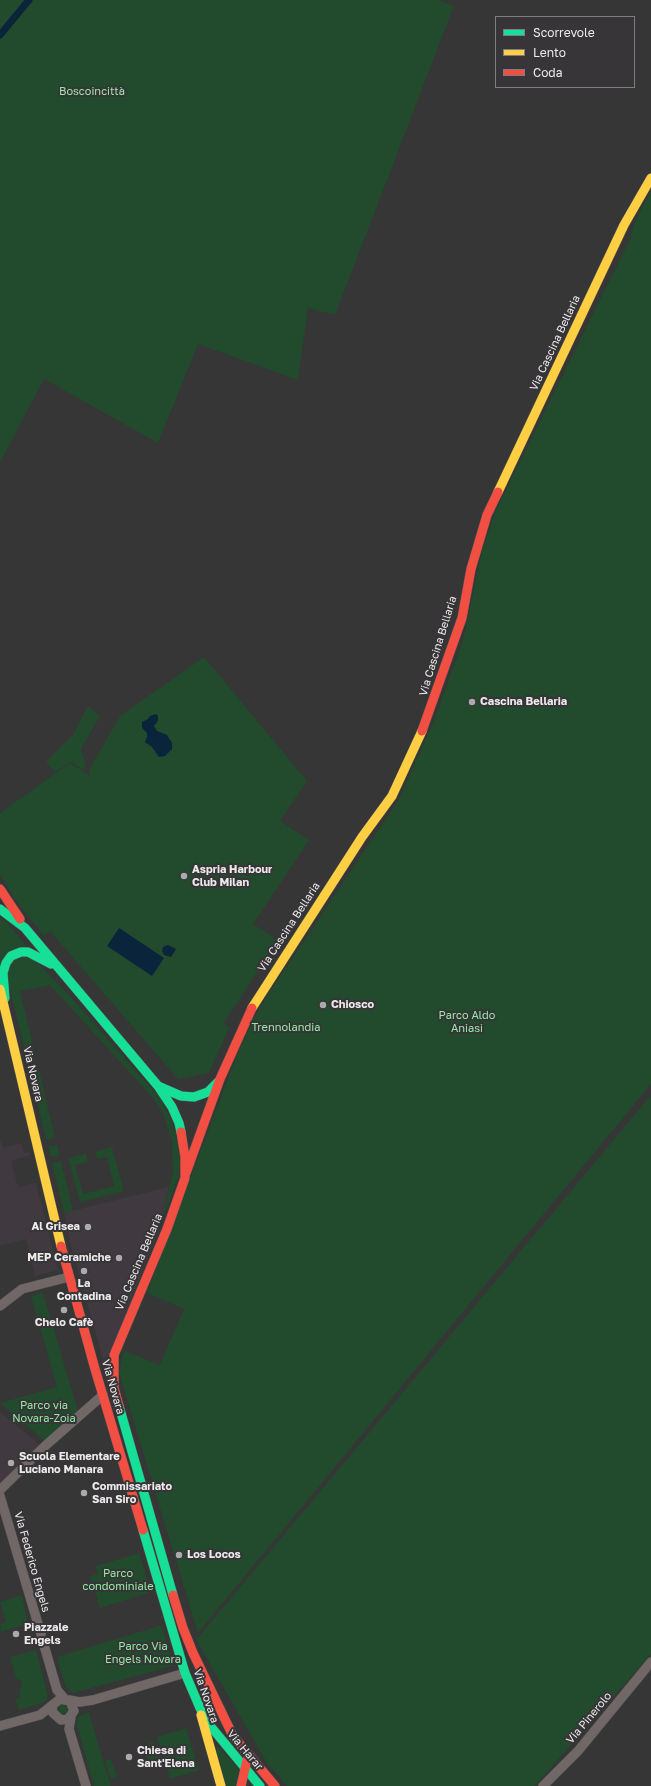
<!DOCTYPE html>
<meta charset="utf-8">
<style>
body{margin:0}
#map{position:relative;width:651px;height:1786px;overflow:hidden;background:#363636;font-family:"Golos Text",sans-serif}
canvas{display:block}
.legend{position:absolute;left:495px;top:16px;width:140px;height:72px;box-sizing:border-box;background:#373537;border:1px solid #7f7d7f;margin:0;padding:5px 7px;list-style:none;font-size:12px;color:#eceaeb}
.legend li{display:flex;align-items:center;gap:8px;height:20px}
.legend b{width:20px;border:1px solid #7f7d7f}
</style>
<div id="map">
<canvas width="651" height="1786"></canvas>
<ul class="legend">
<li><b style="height:5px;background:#16e098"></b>Scorrevole</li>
<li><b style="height:5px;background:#ffcf43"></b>Lento</li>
<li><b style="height:5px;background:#f24e42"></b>Coda</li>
</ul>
</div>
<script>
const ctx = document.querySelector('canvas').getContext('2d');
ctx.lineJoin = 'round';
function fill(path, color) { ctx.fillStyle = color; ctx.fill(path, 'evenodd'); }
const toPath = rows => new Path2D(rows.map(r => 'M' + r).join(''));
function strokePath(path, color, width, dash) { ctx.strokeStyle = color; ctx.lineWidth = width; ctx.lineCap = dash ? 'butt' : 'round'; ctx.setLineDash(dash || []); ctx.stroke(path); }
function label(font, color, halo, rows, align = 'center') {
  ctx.font = font + ' "Golos Text",sans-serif'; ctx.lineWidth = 4; ctx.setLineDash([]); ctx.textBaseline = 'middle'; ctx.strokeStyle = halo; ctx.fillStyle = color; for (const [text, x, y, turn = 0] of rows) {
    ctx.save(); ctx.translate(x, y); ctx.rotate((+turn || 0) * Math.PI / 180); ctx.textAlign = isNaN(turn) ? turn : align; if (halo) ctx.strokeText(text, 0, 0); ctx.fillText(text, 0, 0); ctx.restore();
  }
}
const built = toPath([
 [0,1138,3,1148,21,1143,24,1153,30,1152,31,1155,11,1161,18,1187,36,1183,58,1270,35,1276,26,1239,0,1246],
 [169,1187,160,1226,122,1325,108,1356,103,1358,73,1255,64,1213],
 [0,1412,40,1445,0,1484]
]);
const green = toPath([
 [0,0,438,0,454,6,335,315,308,308,298,380,198,344,158,443,44,379,0,462],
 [651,191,651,1084,198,1633,119,1373,123,1350,160,1365,184,1309,147,1293,236,1057,253,1020,267,996,399,799,433,723,460,649,466,628,481,555,495,512,629,241,636,219],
 [204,657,307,781,280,821,309,840,253,924,278,940,224,1023,229,1028,209,1073,178,1079,50,931,44,936,16,901,0,875,0,813,70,763,90,776,89,770,120,716],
 [88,706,100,716,81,749,86,766,83,770,71,762,55,772,46,762,73,735],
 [0,918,6,921,31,952,0,969],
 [26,956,37,962,70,996,159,1097,165,1107,176,1133,180,1164,178,1178,160,1226,173,1172,172,1141,163,1113,153,1098,50,985,20,991,35,1053,26,1054,7,978,10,963],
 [38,1065,55,1138,46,1139,29,1067],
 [651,1095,651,1654,535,1786,287,1786,267,1763,196,1640],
 [57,1145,60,1155,51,1157,48,1146],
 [112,1147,124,1191,80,1202,68,1158,86,1154,88,1162,75,1165,83,1194,114,1186,107,1157,97,1159,95,1152],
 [61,1161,73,1211,64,1213,52,1163],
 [43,1293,78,1411,45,1441,0,1403,57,1387,31,1296],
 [139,1553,151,1592,100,1608,95,1591,98,1586,95,1583,92,1584,90,1576,98,1574,96,1566],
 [22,1595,28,1624,1,1632,0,1624,6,1622,0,1602],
 [162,1625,173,1666,73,1693,66,1688,57,1657],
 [36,1650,48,1696,45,1702,19,1710,15,1699,21,1697,19,1690,22,1685,21,1681,16,1678,10,1657],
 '58.5 1709a4.5 4.5 0 1 1 9 0a4.5 4.5 0 1 1-9 0Z',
 [89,1712,98,1744,111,1786,94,1786,76,1722,79,1716],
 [186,1728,199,1770,170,1779,157,1737],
 [153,1742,159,1760,149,1763,143,1745],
 [218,1746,240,1771,237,1786,226,1786,216,1748],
 [111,1759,117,1777,111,1779,105,1761]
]);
const water = toPath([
 [156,714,158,716,158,721,154,726,157,731,167,735,172,743,172,749,165,756,159,757,152,747,145,742,147,737,147,733,142,728,142,722,148,719,150,716],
 [119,928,164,958,152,976,107,946],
 [168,945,176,949,171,957,164,955,162,951,163,947]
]);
const canal = toPath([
 [0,35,29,0]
]);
const street = toPath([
 [0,1306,22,1289,69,1277],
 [0,1490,45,1446,103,1395],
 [0,1496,41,1634],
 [44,1645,57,1690,64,1698],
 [69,1700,80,1702,93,1700,185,1673],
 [71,1717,69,1729,86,1786],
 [0,1726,40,1715,60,1699,70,1701,74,1711,68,1719,61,1720,53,1713,52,1706],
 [543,1786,578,1751,651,1662]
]);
const fast = toPath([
 [0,909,25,928,158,1086,172,1107,179,1123,181,1132],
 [5,998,3,973,6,963,11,956,21,952,28,952,51,964],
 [158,1086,181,1096,194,1097,208,1092,218,1082],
 [119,1406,173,1595],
 [143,1530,185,1673,200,1708,207,1722,260,1786]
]);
const slow = toPath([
 [498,492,624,225,651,178],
 [0,989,61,1246],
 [252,1008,362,837,392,796,422,731],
 [201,1715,221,1786]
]);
const jam = toPath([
 [422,731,462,618,471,569,487,515,498,492],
 [0,889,20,919],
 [186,1173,220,1079,252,1008],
 [61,1246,95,1369,143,1530],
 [119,1406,114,1388,114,1355,167,1229,185,1178,185,1157,181,1132],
 [173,1595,183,1628,193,1653,233,1736,275,1786],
 [241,1786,247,1760]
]);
const markers = [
 [472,702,4,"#acabac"],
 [184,876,4,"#acabac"],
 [323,1005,4,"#acabac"],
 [88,1227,4,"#acabac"],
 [119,1258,4,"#acabac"],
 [84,1271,4,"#acabac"],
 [64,1310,4,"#acabac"],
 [11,1463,4,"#acabac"],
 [84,1493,4,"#acabac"],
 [179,1555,4,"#acabac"],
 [16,1634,4,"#acabac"],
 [129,1757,4,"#acabac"]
];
const parkNames = [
 ["Boscoincittà",92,92],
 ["Parco Aldo",467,1016],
 ["Aniasi",467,1029],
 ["Trennolandia",286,1028],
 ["Parco via",44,1406],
 ["Novara-Zoia",44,1419],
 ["Parco",118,1574],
 ["condominiale",118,1587],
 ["Parco Via",143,1647],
 ["Engels Novara",143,1660]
];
const streetNames = [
 ["Via Cascina Bellaria",555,343,-65],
 ["Via Cascina Bellaria",438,646,-73],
 ["Via Cascina Bellaria",289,927,-57],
 ["Via Novara",33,1074,77],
 ["Via Cascina Bellaria",139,1262,-67],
 ["Via Novara",113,1387,74],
 ["Via Federico Engels",32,1562,74],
 ["Via Novara",206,1696,71],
 ["Via Pinerolo",589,1718,-50],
 ["Via Harar",245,1750,50]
];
const poiNames = [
 ["Cascina Bellaria",480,702],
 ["Aspria Harbour",192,870],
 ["Club Milan",192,883],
 ["Chiosco",331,1005],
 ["Al Grisea",80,1227,"right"],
 ["MEP Ceramiche",111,1258,"right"],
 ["La",84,1284,"center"],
 ["Contadina",84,1297,"center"],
 ["Chelo Cafè",64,1323,"center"],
 ["Scuola Elementare",19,1457],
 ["Luciano Manara",19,1470],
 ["Commissariato",92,1487],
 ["San Siro",92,1500],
 ["Los Locos",187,1555],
 ["Piazzale",24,1628],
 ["Engels",24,1641],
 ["Chiesa di",137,1751],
 ["Sant'Elena",137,1764]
];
fill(built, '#403940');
fill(green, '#224a2c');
fill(water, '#0a243b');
strokePath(canal, '#0a243b', 7);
strokePath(street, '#535353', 10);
strokePath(fast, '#535353', 10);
strokePath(slow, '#535353', 10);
strokePath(jam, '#535353', 10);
strokePath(street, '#726767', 9);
strokePath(fast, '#16e098', 9);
strokePath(slow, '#ffcf43', 9);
strokePath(jam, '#f24e42', 9);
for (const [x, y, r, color] of markers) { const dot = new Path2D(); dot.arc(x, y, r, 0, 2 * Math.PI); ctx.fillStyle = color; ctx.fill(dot); strokePath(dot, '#373537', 1.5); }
label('11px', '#92eaa4', '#373537', parkNames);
label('11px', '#eceaeb', '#373537', streetNames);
label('bold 11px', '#eceaeb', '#373537', poiNames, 'left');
</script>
